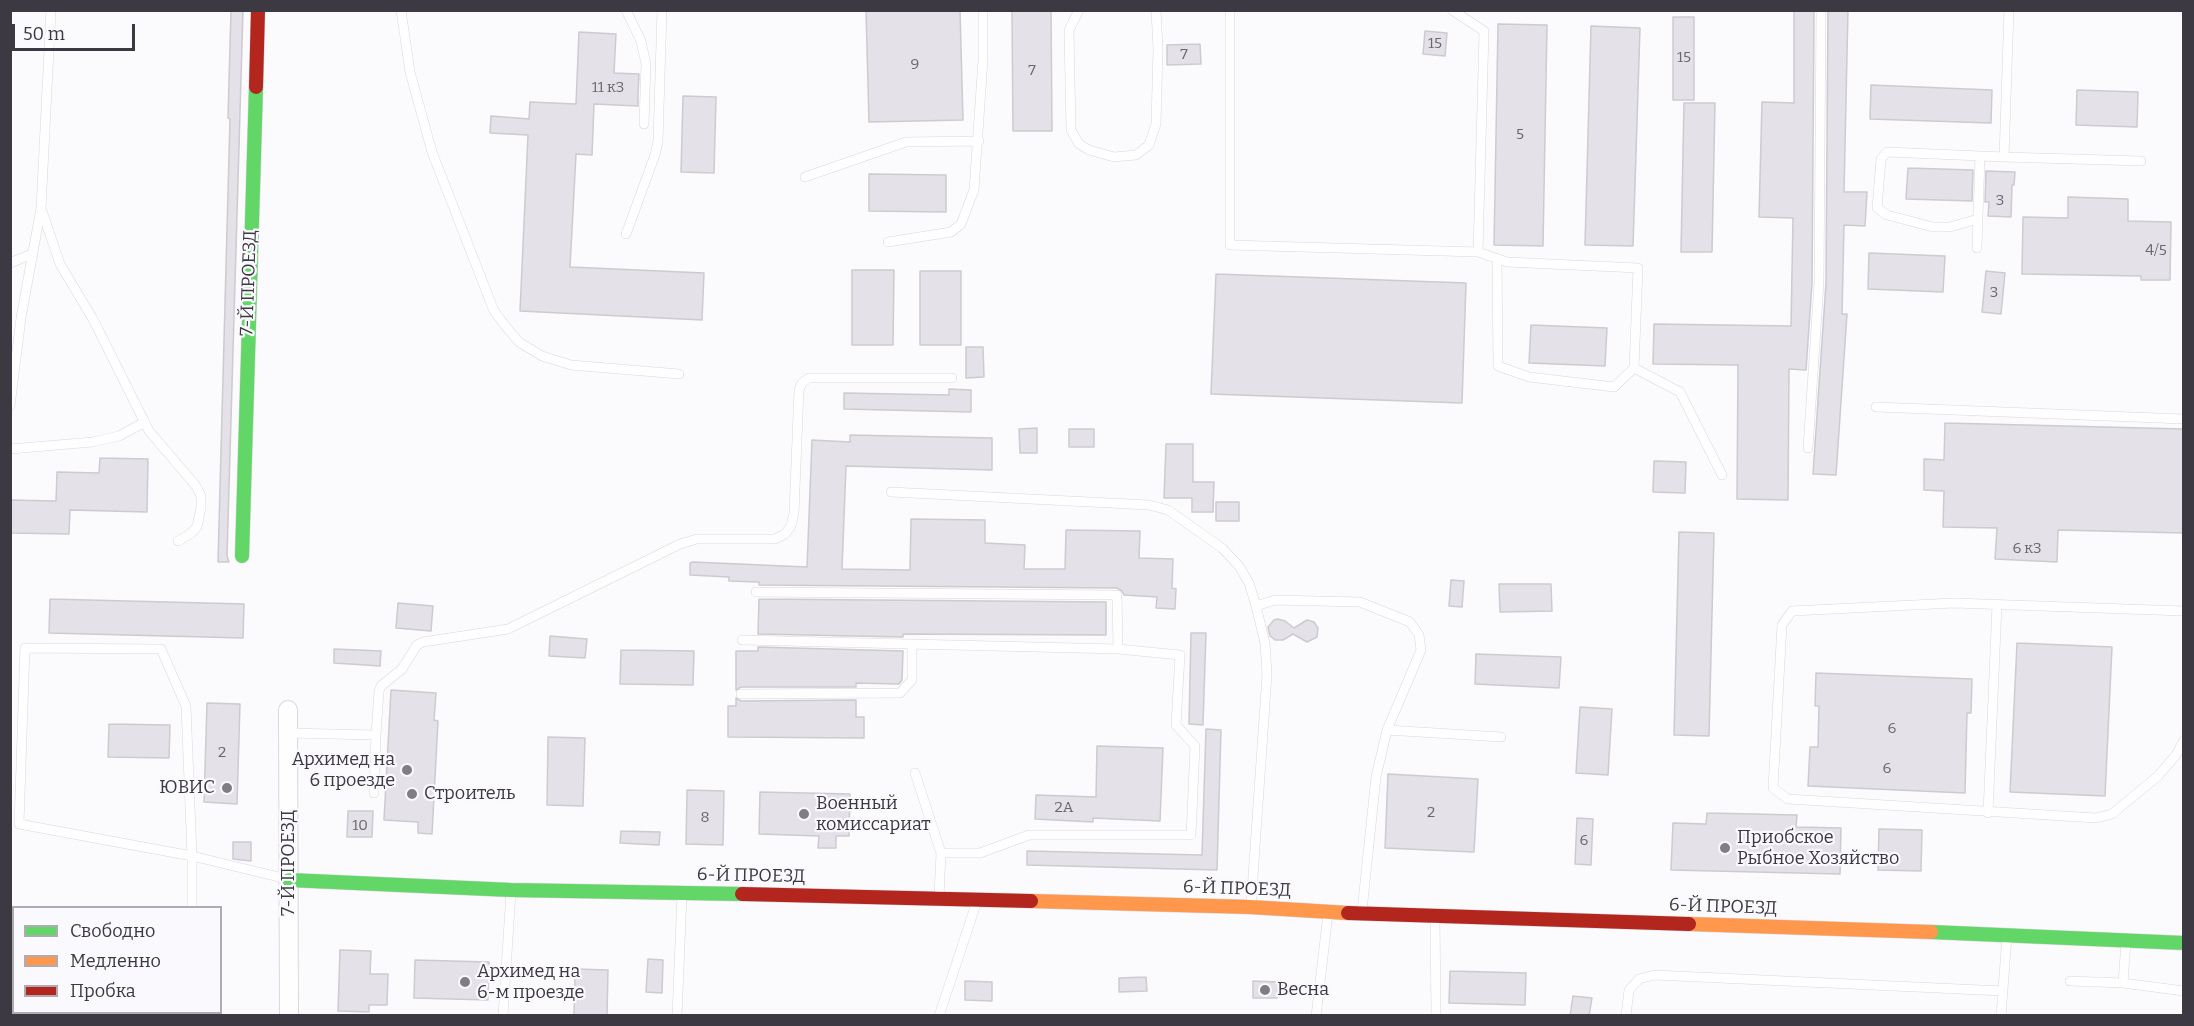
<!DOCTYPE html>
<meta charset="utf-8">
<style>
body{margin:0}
#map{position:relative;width:2194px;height:1026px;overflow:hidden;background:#fbfafc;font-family:Bitter,serif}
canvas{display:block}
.frame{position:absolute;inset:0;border:12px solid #3d3942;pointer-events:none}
.legend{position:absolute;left:12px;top:906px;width:210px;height:108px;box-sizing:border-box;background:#faf9fd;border:2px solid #aeacb2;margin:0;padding:8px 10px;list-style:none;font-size:18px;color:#3d3942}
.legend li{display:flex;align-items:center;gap:12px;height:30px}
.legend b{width:30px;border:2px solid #aeacb2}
.scale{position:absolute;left:12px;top:24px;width:123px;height:27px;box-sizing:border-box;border:3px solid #3d3942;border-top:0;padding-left:8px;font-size:18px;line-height:21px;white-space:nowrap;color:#3d3942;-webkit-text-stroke:4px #faf9fd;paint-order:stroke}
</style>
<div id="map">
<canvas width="2194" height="1026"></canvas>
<div class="frame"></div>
<ul class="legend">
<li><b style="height:8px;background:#63d668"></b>Свободно</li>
<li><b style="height:8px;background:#ff974d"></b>Медленно</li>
<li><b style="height:8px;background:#b3261e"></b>Пробка</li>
</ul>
<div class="scale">50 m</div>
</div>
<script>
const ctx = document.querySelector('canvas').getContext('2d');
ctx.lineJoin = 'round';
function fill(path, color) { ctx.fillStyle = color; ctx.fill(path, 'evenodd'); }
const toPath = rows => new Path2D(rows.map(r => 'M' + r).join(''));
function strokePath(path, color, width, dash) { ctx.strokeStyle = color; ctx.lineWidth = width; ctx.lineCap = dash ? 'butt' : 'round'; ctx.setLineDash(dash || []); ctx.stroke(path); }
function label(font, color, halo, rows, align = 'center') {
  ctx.font = font + ' Bitter,serif'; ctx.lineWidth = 4.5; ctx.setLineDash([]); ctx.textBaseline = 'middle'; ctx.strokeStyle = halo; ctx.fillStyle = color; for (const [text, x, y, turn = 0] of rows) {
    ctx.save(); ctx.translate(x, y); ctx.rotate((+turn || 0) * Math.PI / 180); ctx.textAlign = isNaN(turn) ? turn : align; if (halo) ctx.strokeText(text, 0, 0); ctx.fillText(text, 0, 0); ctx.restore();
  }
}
const building = toPath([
 [231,10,243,10,227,556,229,562,218,562,230,119,228,118,231,10],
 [866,10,960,10,963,120,869,122,866,10],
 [1012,10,1051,10,1052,131,1013,131,1012,10],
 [1794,10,1814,10,1812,283,1806,370,1789,369,1788,500,1737,499,1738,365,1653,364,1654,324,1791,326,1793,218,1759,217,1762,102,1794,103,1794,10],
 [1828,10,1848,10,1844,192,1867,192,1865,226,1844,225,1842,314,1847,314,1836,475,1813,474,1826,283,1828,10],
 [1673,17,1694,17,1694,100,1673,100,1673,17],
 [1498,24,1547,25,1543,246,1494,245,1498,24],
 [1591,26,1640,28,1633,246,1585,245,1591,26],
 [1425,31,1447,33,1445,56,1423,54,1425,31],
 [579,32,616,34,614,73,639,74,638,95,638,106,594,104,592,155,576,154,570,267,704,273,702,320,520,311,528,135,490,133,491,116,529,119,530,102,576,104,579,32],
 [1200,44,1201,64,1167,65,1167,45,1200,44],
 [1871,85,1992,90,1991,123,1870,119,1871,85],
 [2077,90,2138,92,2137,127,2076,125,2077,90],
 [683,96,716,97,714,173,681,172,683,96],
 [1684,103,1715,103,1712,252,1681,252,1684,103],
 [1908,168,1973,170,1972,201,1906,199,1908,168],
 [1986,171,2015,172,2014,185,2012,185,2011,217,1988,216,1989,202,1985,202,1986,171],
 [869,174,946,175,946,212,869,211,869,174],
 [2068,197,2128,199,2128,221,2171,222,2170,280,2141,280,2141,276,2022,274,2023,217,2068,218,2068,197],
 [1869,253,1945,256,1943,292,1868,289,1869,253],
 [852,270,894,270,893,345,852,345,852,270],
 [920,271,961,271,961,345,920,345,920,271],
 [1986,271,2005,273,2001,314,1982,312,1986,271],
 [1216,274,1466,283,1462,403,1211,394,1216,274],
 [1531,325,1607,328,1605,366,1529,363,1531,325],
 [966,347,983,347,984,377,966,378,966,347],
 [949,389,971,390,971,412,844,409,844,393,949,395,949,389],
 [1945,423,2184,429,2184,533,2058,530,2057,562,1995,559,1997,528,1943,527,1944,491,1924,490,1924,459,1944,460,1945,423],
 [1037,428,1037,453,1020,453,1019,429,1037,428],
 [1069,429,1094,429,1094,447,1069,447,1069,429],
 [850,435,992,438,992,470,846,466,842,569,910,570,911,519,985,520,985,543,1025,545,1024,569,1065,569,1066,530,1140,531,1139,558,1173,559,1172,588,1176,589,1175,609,1156,608,1157,597,1124,595,1122,591,1117,588,759,585,759,582,729,581,729,577,690,575,690,563,693,562,807,567,812,440,850,442,850,435],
 [1166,444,1193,444,1193,482,1214,482,1213,512,1192,512,1192,498,1164,498,1166,444],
 [100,458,148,459,147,512,70,510,69,534,10,533,10,500,56,501,57,472,99,473,100,458],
 [1654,461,1686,462,1685,493,1653,492,1654,461],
 [1216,502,1239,502,1239,521,1216,521,1216,502],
 [1679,532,1714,533,1709,736,1674,735,1679,532],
 [1451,580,1464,581,1462,607,1449,606,1451,580],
 [1499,584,1551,584,1552,611,1500,612,1499,584],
 [50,599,244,604,243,638,49,633,50,599],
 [759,599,1106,602,1106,635,903,634,903,637,758,634,759,599],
 [398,603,433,606,431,631,396,628,398,603],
 [1278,619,1285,621,1294,628,1307,620,1314,622,1318,628,1317,637,1307,642,1293,634,1283,640,1275,640,1270,636,1268,627,1274,620,1278,619],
 [1191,633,1206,633,1203,725,1189,724,1191,633],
 [550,636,587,639,585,658,549,656,550,636],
 [2017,643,2112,647,2105,796,2010,792,2017,643],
 [758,647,903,651,902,680,899,684,856,683,856,687,741,687,736,690,736,651,758,651,758,647],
 [334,649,381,651,380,666,334,663,334,649],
 [621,650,694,651,693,685,620,684,621,650],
 [1476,654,1561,657,1559,688,1475,684,1476,654],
 [1816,673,1972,679,1971,713,1967,713,1965,793,1808,786,1810,747,1818,747,1819,706,1815,706,1816,673],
 [391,690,436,693,434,720,438,721,432,834,418,833,418,822,384,820,391,690],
 [736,698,741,701,856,700,856,717,864,717,864,738,728,737,728,706,736,706,736,698],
 [207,703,240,704,237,804,204,802,207,703],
 [1580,707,1612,709,1608,775,1576,773,1580,707],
 [109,724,170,725,169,758,108,757,109,724],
 [1206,729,1221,730,1217,870,1027,865,1027,851,1202,855,1206,729],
 [548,737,585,738,583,806,547,805,548,737],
 [1097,746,1163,748,1160,821,1093,818,1093,822,1035,819,1036,795,1096,797,1097,746],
 [1388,774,1478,779,1474,852,1385,848,1388,774],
 [687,790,724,791,723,845,686,844,687,790],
 [760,792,850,794,849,836,836,836,836,848,818,848,819,836,759,834,760,792],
 [348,811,373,811,372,837,347,837,348,811],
 [1707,813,1797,815,1796,827,1841,828,1840,874,1671,870,1673,823,1706,824,1707,813],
 [1577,818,1593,819,1591,865,1575,864,1577,818],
 [1879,829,1922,830,1921,871,1878,870,1879,829],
 [621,831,660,832,659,845,620,843,621,831],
 [233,842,251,842,251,861,233,859,233,842],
 [340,950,371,951,370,974,388,974,387,1005,369,1005,369,1012,338,1011,340,950],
 [648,959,663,960,662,993,646,992,648,959],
 [415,960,489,962,488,1000,414,998,415,960],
 [575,969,608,970,607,1016,574,1016,575,969],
 [1450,971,1526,973,1525,1005,1449,1003,1450,971],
 [1146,977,1147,991,1119,992,1119,978,1146,977],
 [965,981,992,982,992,1001,965,1000,965,981],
 [1253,981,1278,982,1277,998,1253,998,1253,981],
 [1573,996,1592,998,1589,1016,1570,1016,1573,996]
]);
const lane = toPath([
 [401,10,410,72,432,152,494,311,507,328,519,342,542,356,571,365,679,374],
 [626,10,641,41,646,64,644,124],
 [1079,10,1069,30,1071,130,1079,144,1089,150,1114,157,1136,155,1149,145,1156,124,1158,49,1156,10],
 [1230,10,1230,245,1478,252,1484,31,1452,10],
 [2009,10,2004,157,2141,161],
 [805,177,906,142,979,141],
 [42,211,60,264,94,321,149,431,196,486,201,496,201,507,197,527,190,534,178,541],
 [1978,219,1950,227,1933,227,1887,215,1877,208,1881,159,1887,152,2004,157],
 [626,234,655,155,658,141,662,10],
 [888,242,951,232,961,224,974,190,983,60,983,10],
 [1977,248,1980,156],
 [1478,252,1507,262,1638,268,1634,368,1614,387,1529,377,1498,366,1497,259],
 [10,263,32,254],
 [1634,368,1680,392,1722,475],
 [10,406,21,318,41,208,51,10],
 [1876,407,2184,419],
 [1808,448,1819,283,1821,10],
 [10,449,93,442,119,436,145,422],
 [891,492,1149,505,1168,510,1222,548,1239,566,1249,583,1256,606,1265,643,1267,675,1251,905],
 [756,592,1117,595,1118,649],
 [1256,606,1275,600,1360,602,1410,622,1419,635,1421,650,1387,730],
 [2184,611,1954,603,1792,611,1782,625,1773,788,1788,799,2096,818,2112,814,2158,776,2176,755,2184,740],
 [742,640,1118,649,1180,655,1176,725,1195,746,1191,835,1029,835,980,853,941,853,939,896],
 [741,694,900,693,912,680,912,644],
 [288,733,376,735,374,793],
 [376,735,379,691,381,686,402,669,417,645,423,642,508,629,680,544,697,539,775,539,785,534,791,526,794,513,799,390,802,383,809,378,952,378],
 [915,773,941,853],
 [1988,813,1997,605],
 [192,908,192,856,186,706,161,649,25,648,19,824,192,856,287,879],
 [1362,911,1376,777,1387,730,1501,737],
 [1435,918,1436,1016],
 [2070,981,2123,983,2184,991],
 [2123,983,2126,942],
 [503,1016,511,892],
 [677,1016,682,895],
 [939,1016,977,901],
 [1316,1016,1328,914],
 [1626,1016,1629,990,1639,979,1654,975,2003,991],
 [2001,1016,2007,936]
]);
const street = toPath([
 [288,710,289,1016]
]);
const fast = toPath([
 [242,556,256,87],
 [289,880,511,890,742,894],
 [1931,932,2184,943]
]);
const slow = toPath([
 [1031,901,1250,907,1348,913],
 [1689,924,1931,932]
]);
const jam = toPath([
 [256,87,258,10],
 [742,894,1031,901],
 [1348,913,1689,924]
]);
const markers = [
 [407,770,6,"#807d83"],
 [227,788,6,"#807d83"],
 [412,794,6,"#807d83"],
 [804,814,6,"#807d83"],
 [1725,848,6,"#807d83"],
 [465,982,6,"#807d83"],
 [1265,990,6,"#807d83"]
];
const numberNames = [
 ["15",1435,44],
 ["7",1184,55],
 ["15",1684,58],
 ["9",915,65],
 ["7",1032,71],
 ["11 к3",608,88],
 ["5",1520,135],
 ["3",2000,201],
 ["4/5",2156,251],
 ["3",1994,293],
 ["6 к3",2027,549],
 ["6",1892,729],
 ["2",222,753],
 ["6",1887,769],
 ["2А",1064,808],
 ["2",1431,813],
 ["8",705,818],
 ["10",360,826],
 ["6",1584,841]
];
const streetNames = [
 ["7-Й ПРОЕЗД",249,283,-88],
 ["7-Й ПРОЕЗД",289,863,-90],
 ["6-Й ПРОЕЗД",751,876,1],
 ["6-Й ПРОЕЗД",1237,889,2],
 ["6-Й ПРОЕЗД",1723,907,2]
];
const poiNames = [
 ["Архимед на",395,760,"right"],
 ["6 проезде",395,781,"right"],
 ["ЮВИС",215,788,"right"],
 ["Строитель",424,794],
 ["Военный",816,804],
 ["комиссариат",816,825],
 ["Приобское",1737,838],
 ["Рыбное Хозяйство",1737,859],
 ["Архимед на",477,972],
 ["6-м проезде",477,993],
 ["Весна",1277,990]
];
fill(building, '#e4e1e8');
strokePath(building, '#cdcbcf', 1.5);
strokePath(lane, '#dad7de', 10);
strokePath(street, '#dad7de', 20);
strokePath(fast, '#dad7de', 15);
strokePath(slow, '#dad7de', 15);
strokePath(jam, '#dad7de', 15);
strokePath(lane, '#fefeff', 9);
strokePath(street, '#fefeff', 18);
strokePath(fast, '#63d668', 14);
strokePath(slow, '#ff974d', 14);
strokePath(jam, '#b3261e', 14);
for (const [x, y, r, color] of markers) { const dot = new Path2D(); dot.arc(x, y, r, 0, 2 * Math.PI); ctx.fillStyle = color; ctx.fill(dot); strokePath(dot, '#faf9fd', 2); }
label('15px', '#6a676f', null, numberNames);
label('18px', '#3d3942', '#faf9fd', streetNames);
label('18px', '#3d3942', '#faf9fd', poiNames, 'left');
</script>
